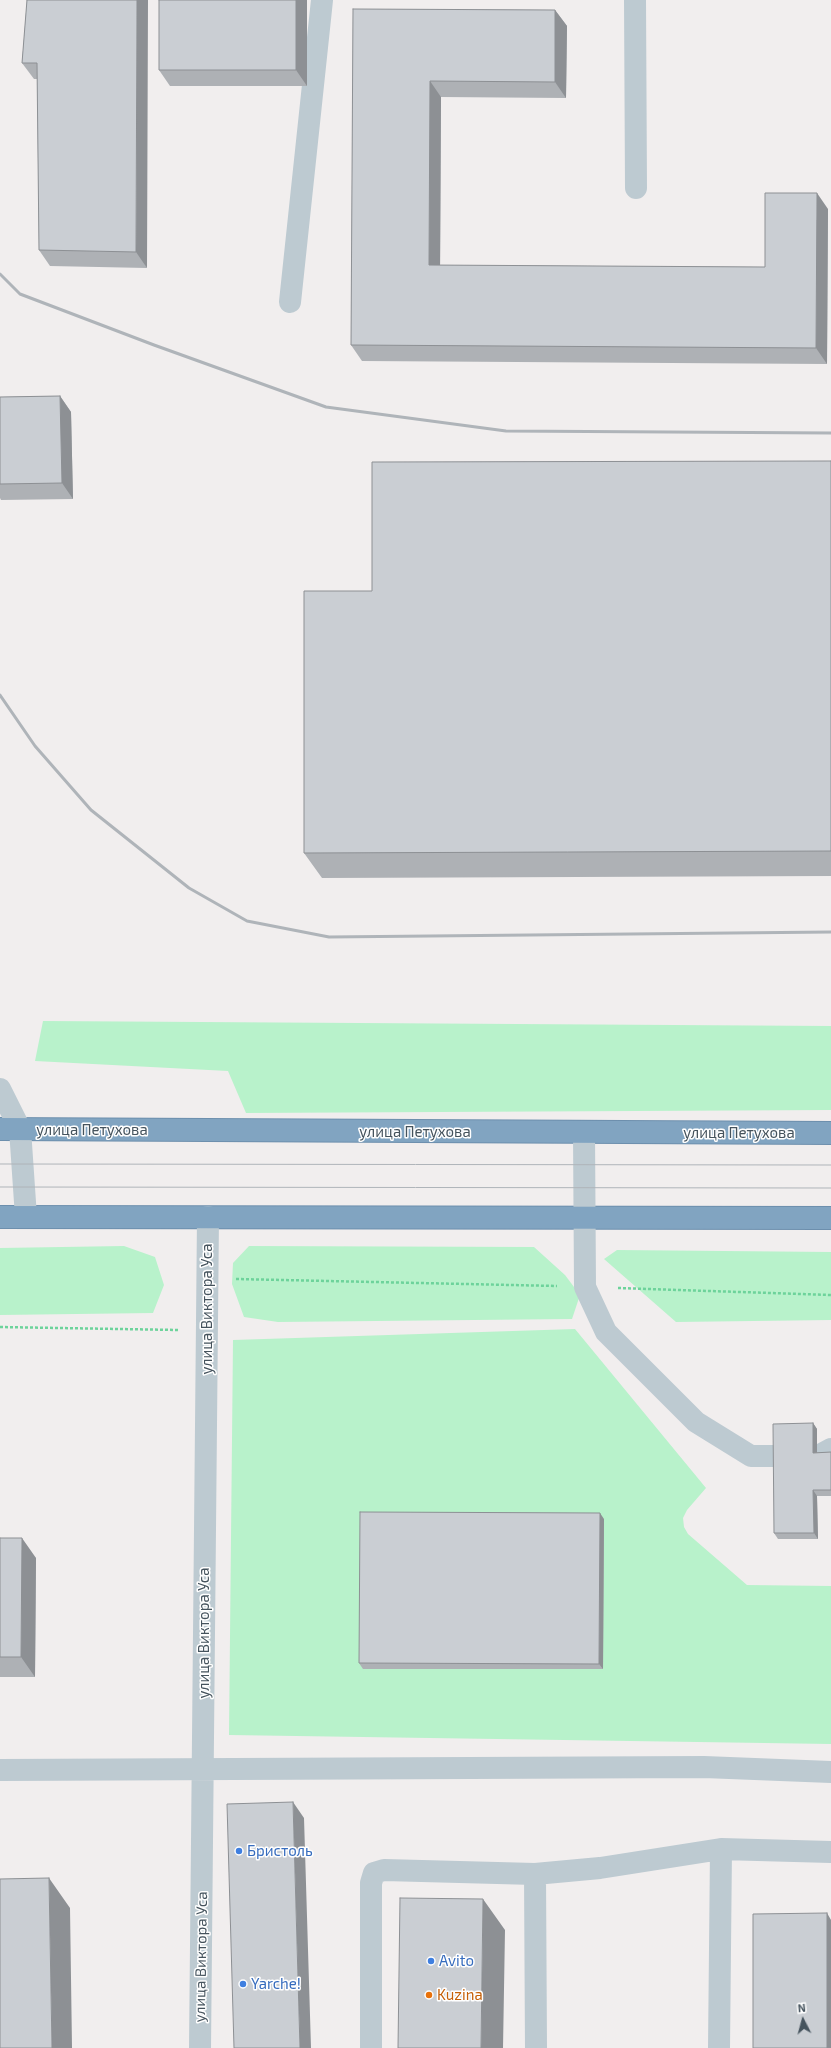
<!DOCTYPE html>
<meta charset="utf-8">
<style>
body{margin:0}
#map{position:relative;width:831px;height:2048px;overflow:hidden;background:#f1eeee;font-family:"Exo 2",sans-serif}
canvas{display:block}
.north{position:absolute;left:783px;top:2000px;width:40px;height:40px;-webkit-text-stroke:3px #fff;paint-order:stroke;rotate:354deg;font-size:11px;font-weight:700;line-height:16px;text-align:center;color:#45535d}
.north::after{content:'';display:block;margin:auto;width:14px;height:18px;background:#45535d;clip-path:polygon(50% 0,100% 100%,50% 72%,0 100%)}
</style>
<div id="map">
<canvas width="831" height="2048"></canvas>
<div class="north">N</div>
</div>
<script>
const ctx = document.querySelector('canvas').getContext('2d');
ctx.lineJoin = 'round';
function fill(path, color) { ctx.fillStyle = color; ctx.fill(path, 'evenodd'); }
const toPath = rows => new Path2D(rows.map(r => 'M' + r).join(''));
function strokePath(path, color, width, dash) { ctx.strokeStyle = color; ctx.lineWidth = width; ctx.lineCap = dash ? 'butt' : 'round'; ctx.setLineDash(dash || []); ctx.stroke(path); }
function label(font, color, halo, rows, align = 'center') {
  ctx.font = font + ' "Exo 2",sans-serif'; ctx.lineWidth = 3; ctx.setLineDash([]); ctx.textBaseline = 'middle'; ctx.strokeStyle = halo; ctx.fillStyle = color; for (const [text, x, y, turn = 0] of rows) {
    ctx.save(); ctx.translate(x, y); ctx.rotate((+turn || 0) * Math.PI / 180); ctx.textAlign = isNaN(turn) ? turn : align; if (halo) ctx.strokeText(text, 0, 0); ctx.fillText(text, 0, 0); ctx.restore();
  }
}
const green = toPath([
 [43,1021,831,1026,831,1110,246,1113,228,1071,35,1061],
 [124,1246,155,1257,164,1285,153,1313,0,1315,0,1248],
 [249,1246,534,1247,565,1275,580,1295,572,1319,278,1322,244,1317,232,1284,233,1263],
 [617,1250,831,1252,831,1320,676,1322,604,1259],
 [575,1329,706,1488,687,1510,683,1518,684,1527,688,1534,747,1585,831,1586,831,1744,229,1735,233,1340]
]);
const path = toPath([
 [236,1279,557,1286],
 [618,1288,831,1295],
 [0,1327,179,1330]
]);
const minor = toPath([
 [635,0,636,188],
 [290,302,322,0],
 [0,1089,20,1129,26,1217],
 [584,1133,585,1287,606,1332,696,1422,751,1456,818,1456,831,1449],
 [0,1770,704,1767,831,1772],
 [200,2048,208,1217],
 [371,2048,371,1883,374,1873,384,1870,535,1874],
 [536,2048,535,1874,600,1868,721,1849],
 [719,2048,721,1849,831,1852]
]);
const highway = toPath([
 [0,1129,831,1133],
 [0,1217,831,1218]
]);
const tram = toPath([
 [0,1164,831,1165],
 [0,1187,831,1188]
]);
const rail = toPath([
 [0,274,20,294,154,345,326,407,506,431,831,433],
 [0,695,35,746,91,810,189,888,247,921,329,937,831,932]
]);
const wall = toPath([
 [27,0,147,268,50,266,39,250,37,79,34,79,22,63],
 [159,0,307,0,307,86,170,86,159,70],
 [353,9,555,10,567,26,566,98,441,97,440,265,765,267,828,209,827,364,362,361,351,345],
 [60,396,71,412,73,499,1,500,0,498,0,397],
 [831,461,831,876,322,878,304,853],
 [813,1423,817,1429,817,1452,831,1452,831,1496,817,1496,818,1539,778,1539,774,1533],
 [604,1519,603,1669,363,1669,359,1663],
 [0,1538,36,1558,35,1677,0,1677]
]);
const shadedWall = toPath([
 [137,0,148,0,147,268,136,252],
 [296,0,307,0,307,86,296,70],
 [555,10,567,26,566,98,555,82],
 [430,81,441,97,440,281,429,265],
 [817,193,828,209,827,364,816,348],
 [60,396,71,412,73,499,62,483],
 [813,1423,817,1429,817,1458,813,1453],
 [813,1490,817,1496,818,1539,814,1533],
 [600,1513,604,1519,603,1669,599,1664],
 [22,1538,36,1558,35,1677,21,1657],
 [293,1802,304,1818,311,2048,300,2048],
 [49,1878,70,1908,72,2048,52,2048],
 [483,1899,505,1930,503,2048,481,2048],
 [827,1913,831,1920,831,2048,827,2048]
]);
const building = toPath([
 [27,0,137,0,136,252,39,250,37,63,22,63,27,0],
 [159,0,296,0,296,70,159,70,159,0],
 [353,9,555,10,555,82,430,81,429,265,765,267,765,193,817,193,816,348,351,345,353,9],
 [60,396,62,483,0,484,0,397,60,396],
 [831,461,831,851,304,853,304,591,372,591,372,462,831,461],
 [813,1423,813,1453,831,1452,831,1490,813,1490,814,1533,774,1533,773,1424,813,1423],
 [360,1512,600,1513,599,1664,359,1663,360,1512],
 [0,1538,22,1538,21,1657,0,1657,0,1538],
 [293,1802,300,2048,234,2048,227,1804,293,1802],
 [49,1878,52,2048,0,2048,0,1879,49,1878],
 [400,1898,483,1899,481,2048,398,2048,400,1898],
 [827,1913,827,2048,753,2048,753,1914,827,1913]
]);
const markers = [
 [239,1851,4,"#3f7fe0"],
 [431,1961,4,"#3f7fe0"],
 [243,1984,4,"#3f7fe0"],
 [429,1995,4,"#e8710a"]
];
const streetNames = [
 ["улица Петухова",92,1130],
 ["улица Петухова",415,1132],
 ["улица Петухова",739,1133],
 ["улица Виктора Уса",207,1309,-90],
 ["улица Виктора Уса",204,1633,-90],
 ["улица Виктора Уса",201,1957,-89]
];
const shopNames = [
 ["Бристоль",247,1851],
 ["Avito",439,1961],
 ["Yarche!",251,1984]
];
const foodNames = [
 ["Kuzina",437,1995]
];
fill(green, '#b8f2cb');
strokePath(highway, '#6d8fad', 24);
strokePath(path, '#6dd39b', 2.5, [3, 2]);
strokePath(minor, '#bdcad1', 22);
strokePath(highway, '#81a4c1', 22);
strokePath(tram, '#afb4b9', 1);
strokePath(rail, '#afb4b9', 3);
fill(wall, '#aeb1b5');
fill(shadedWall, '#8d9094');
fill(building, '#caced3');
strokePath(building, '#8d9094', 1);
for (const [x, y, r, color] of markers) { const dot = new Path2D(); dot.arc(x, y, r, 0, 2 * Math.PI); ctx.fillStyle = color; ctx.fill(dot); strokePath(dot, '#fff', 1.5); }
label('15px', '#45535d', '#fff', streetNames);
label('15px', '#366cbe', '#fff', shopNames, 'left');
label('15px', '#c56008', '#fff', foodNames, 'left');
</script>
